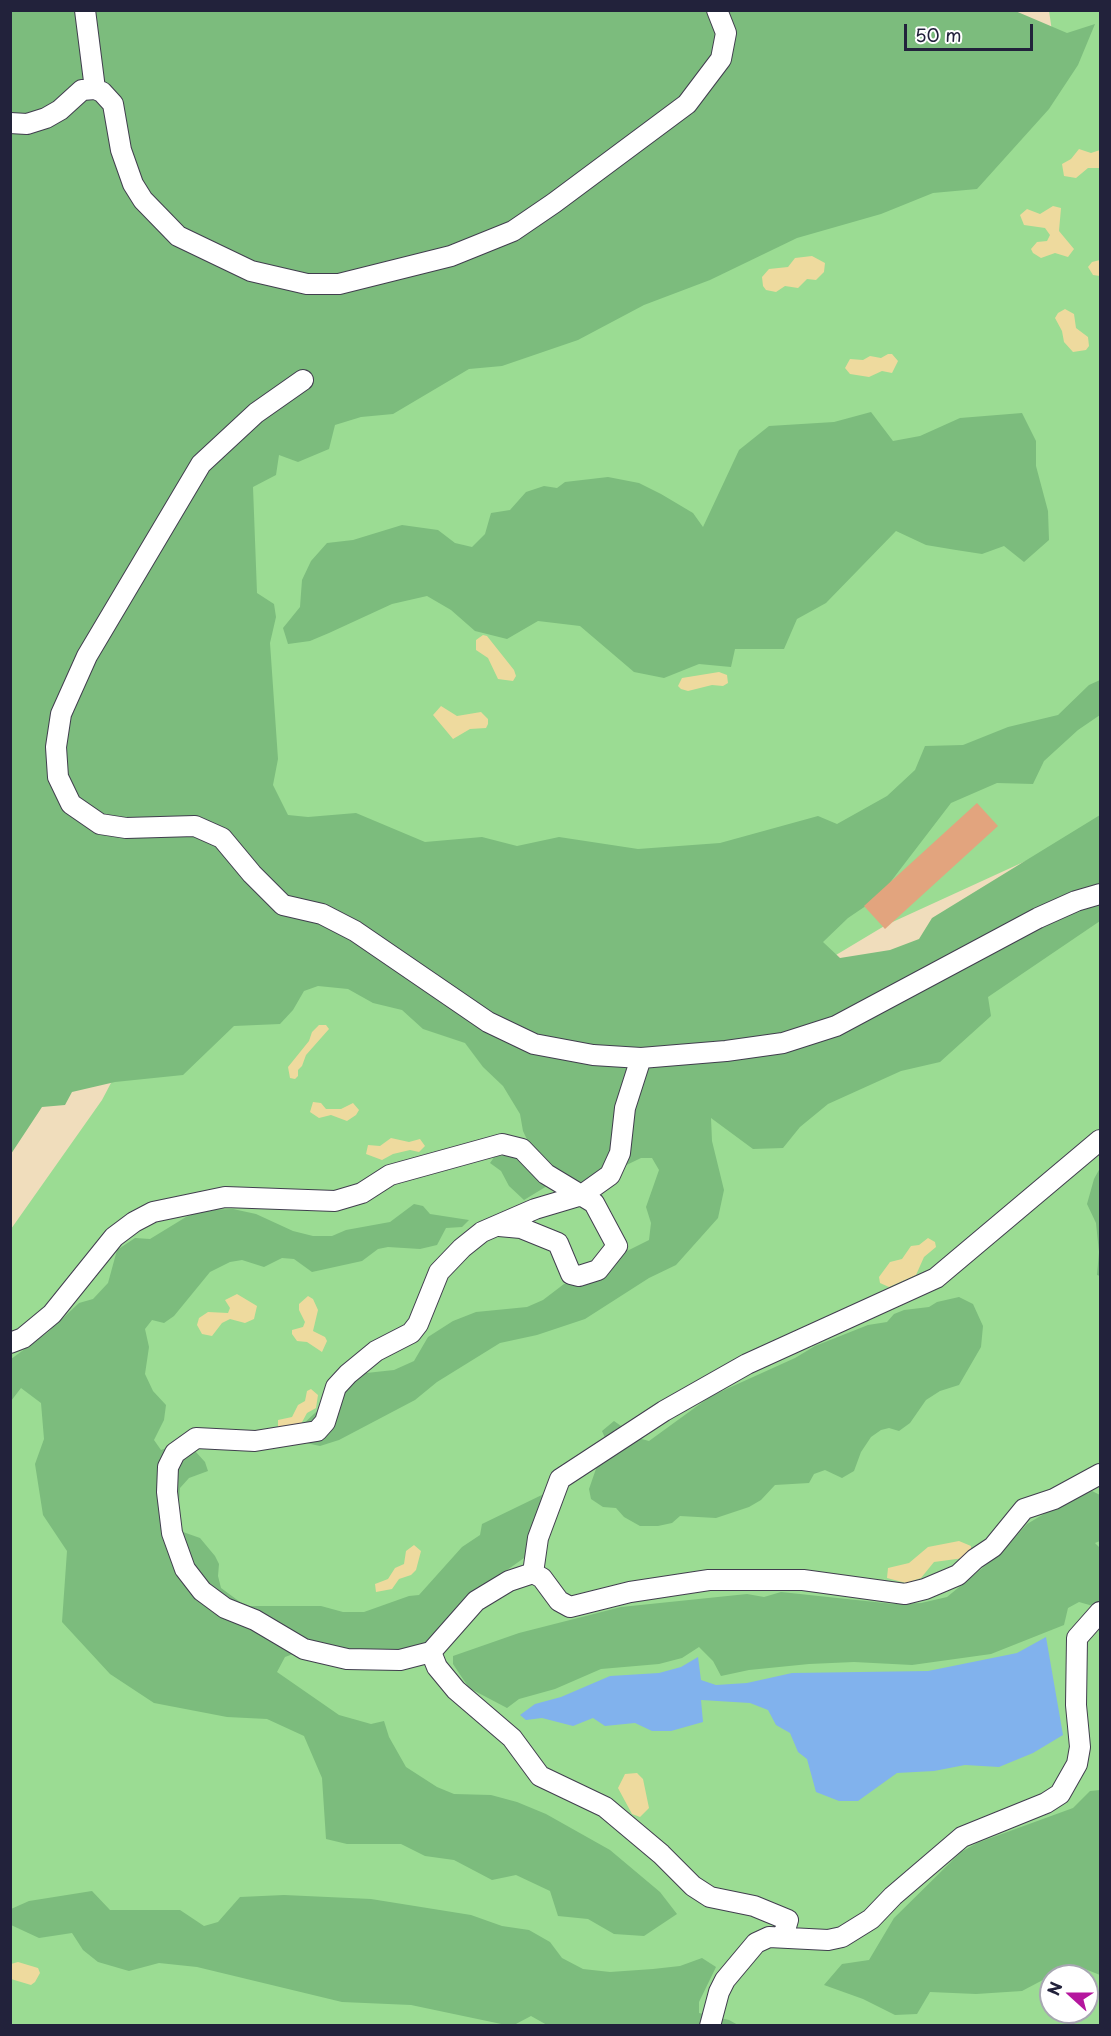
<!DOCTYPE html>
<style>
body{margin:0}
#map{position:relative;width:1111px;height:2036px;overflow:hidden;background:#f0ddbc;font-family:"Playpen Sans",sans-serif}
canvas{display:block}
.frame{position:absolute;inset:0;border:12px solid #22223b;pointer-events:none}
.north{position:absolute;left:1039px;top:1964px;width:60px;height:60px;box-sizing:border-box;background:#fff;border:2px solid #a7a7b1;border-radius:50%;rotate:291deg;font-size:16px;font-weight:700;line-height:24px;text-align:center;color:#22223b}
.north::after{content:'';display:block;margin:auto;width:21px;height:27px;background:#b5179e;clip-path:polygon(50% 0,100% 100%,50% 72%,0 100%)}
.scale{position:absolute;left:904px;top:24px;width:129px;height:27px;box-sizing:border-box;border:3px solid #22223b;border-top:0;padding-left:8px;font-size:18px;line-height:21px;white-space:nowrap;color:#22223b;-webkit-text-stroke:4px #fff;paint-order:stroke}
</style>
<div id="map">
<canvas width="1111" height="2036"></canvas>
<div class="frame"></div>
<div class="north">N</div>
<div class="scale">50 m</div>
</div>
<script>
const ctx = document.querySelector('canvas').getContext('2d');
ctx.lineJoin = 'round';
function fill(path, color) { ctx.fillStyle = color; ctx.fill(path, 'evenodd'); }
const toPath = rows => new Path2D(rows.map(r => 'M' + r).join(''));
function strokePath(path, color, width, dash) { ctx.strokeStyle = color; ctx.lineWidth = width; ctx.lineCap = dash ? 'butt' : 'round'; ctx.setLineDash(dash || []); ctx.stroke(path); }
const green = toPath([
 [1049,11,1100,11,1100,827,886,925,836,955,263,867,203,477,1052,31],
 [1100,904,1100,2025,11,2026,11,1229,102,1100,130,1047,280,926,535,1054],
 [1051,1976,1087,1976,1087,2012,1051,2012]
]);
const forest = toPath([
 [1013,10,1067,33,1095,24,1078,65,1049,109,977,189,933,193,881,214,797,238,710,280,644,305,578,340,502,366,469,369,393,414,361,417,335,425,329,449,298,462,279,455,276,475,253,487,257,593,274,604,276,617,270,643,278,759,273,785,288,815,308,817,356,813,425,842,482,837,517,846,559,837,638,849,720,843,818,816,837,824,887,796,915,770,925,746,963,745,1008,727,1058,715,1089,685,1100,680,1100,715,1078,730,1044,761,1033,784,997,783,951,803,879,897,848,918,823,942,840,958,890,950,919,939,932,918,1100,815,1100,921,988,997,991,1016,940,1062,901,1071,828,1104,800,1127,783,1148,753,1149,711,1118,712,1141,724,1190,718,1218,676,1265,649,1278,585,1319,537,1335,500,1343,437,1382,415,1400,339,1440,320,1446,306,1443,301,1426,357,1374,394,1370,414,1361,428,1337,453,1321,476,1312,527,1307,543,1300,564,1284,583,1283,623,1253,649,1240,651,1223,646,1207,659,1170,652,1158,641,1158,589,1183,575,1181,547,1186,524,1200,509,1186,501,1171,490,1163,495,1156,510,1156,531,1148,523,1131,520,1114,503,1086,483,1067,465,1043,423,1029,402,1010,373,1003,348,989,318,986,304,991,293,1010,280,1024,234,1026,183,1075,115,1082,72,1092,65,1105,42,1107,11,1154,11,11],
 [871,412,893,441,920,436,960,418,1022,413,1036,441,1036,466,1048,511,1049,540,1024,562,1004,546,982,554,956,550,926,545,896,531,826,603,797,619,784,649,735,649,731,667,699,664,664,678,634,672,580,626,538,621,507,639,475,631,451,610,427,596,392,604,329,633,310,641,288,644,283,628,300,607,302,580,311,561,327,543,353,540,402,525,438,530,455,543,472,547,485,534,491,513,510,510,526,492,544,486,557,488,565,482,608,477,639,483,661,494,693,513,703,527,739,450,769,426,834,422],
 [1100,1168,1100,1276,1097,1275,1099,1252,1096,1223,1087,1204,1094,1179],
 [414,1204,423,1206,430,1214,469,1220,462,1227,446,1228,437,1245,420,1249,388,1247,378,1249,362,1261,312,1272,294,1259,282,1258,264,1267,242,1260,230,1262,210,1272,174,1316,164,1323,152,1320,145,1329,149,1347,145,1374,153,1391,166,1405,164,1420,154,1440,161,1450,174,1445,195,1451,205,1462,208,1471,189,1478,180,1488,178,1521,183,1532,200,1538,215,1556,219,1564,218,1576,221,1588,240,1602,250,1606,321,1606,343,1612,364,1612,409,1596,419,1595,462,1547,480,1535,482,1524,550,1491,532,1549,524,1558,462,1602,426,1645,416,1650,313,1661,293,1654,285,1657,277,1672,339,1715,371,1724,384,1721,389,1737,406,1767,437,1787,454,1794,491,1795,517,1802,546,1814,610,1850,660,1892,677,1914,644,1936,614,1934,588,1919,558,1916,550,1891,516,1875,492,1880,454,1860,425,1856,401,1844,347,1844,326,1839,322,1778,304,1736,267,1719,227,1717,154,1703,110,1674,62,1622,67,1551,43,1515,35,1464,44,1439,41,1403,21,1388,11,1401,11,1359,47,1333,79,1303,93,1299,108,1283,117,1250,135,1238,150,1239,186,1217,205,1210,233,1209,256,1214,293,1231,313,1236,332,1236,346,1230,390,1222],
 [959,1297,973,1304,983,1326,981,1347,959,1385,940,1391,926,1400,910,1423,899,1431,889,1428,881,1430,871,1437,861,1452,854,1471,842,1478,825,1470,814,1474,809,1483,775,1485,761,1500,749,1507,716,1518,680,1516,672,1523,658,1526,640,1526,624,1517,616,1508,603,1507,591,1499,589,1489,606,1440,602,1431,614,1421,638,1438,649,1441,711,1396,795,1358,815,1346,868,1325,887,1322,894,1314,904,1310,929,1307,937,1302],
 [1092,1491,1100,1495,1100,1541,1095,1543,1100,1548,1100,1608,1079,1602,1068,1608,1064,1625,991,1654,912,1665,854,1662,809,1664,749,1670,721,1676,713,1661,699,1647,682,1658,659,1664,601,1669,555,1689,519,1699,507,1708,469,1688,453,1664,453,1656,519,1633,621,1607,747,1594,764,1597,781,1592,894,1604,921,1603,947,1597,1002,1552,1027,1524,1054,1508],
 [1100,1790,1100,1975,1085,1969,1058,1972,1022,1991,976,1994,930,1992,917,2014,895,2015,863,1999,824,1985,842,1964,869,1960,894,1918,961,1852,977,1843,1073,1808,1090,1791],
 [92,1891,110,1910,180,1910,204,1926,218,1922,240,1897,284,1895,371,1899,471,1915,502,1926,529,1930,550,1942,562,1958,583,1969,610,1972,653,1969,680,1966,702,1958,716,1967,699,2002,699,2013,729,2020,738,2025,547,2025,531,2016,514,2025,506,2025,411,2005,342,2002,197,1967,159,1963,129,1971,98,1962,83,1950,72,1933,39,1938,11,1925,11,1909,29,1901]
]);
const sand = toPath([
 [1079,149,1091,153,1100,150,1100,168,1088,168,1076,178,1064,176,1062,164,1071,159],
 [1053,206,1061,208,1059,231,1074,249,1068,257,1055,253,1041,258,1033,253,1031,249,1037,242,1047,241,1050,235,1045,228,1024,225,1020,215,1027,209,1040,214],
 [812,256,825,263,824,272,816,280,807,279,798,288,785,286,776,292,766,290,763,286,762,277,769,269,788,267,795,258],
 [1100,260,1100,276,1093,275,1088,267,1092,262],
 [1065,309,1074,314,1076,328,1088,337,1089,346,1086,350,1073,352,1064,342,1062,331,1055,318,1058,313],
 [888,354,892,354,898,361,892,373,882,371,869,377,850,374,845,368,850,359,863,360,870,356,881,358],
 [483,635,487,636,514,670,516,676,513,681,498,679,488,658,476,650,476,640],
 [719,672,727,675,728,683,723,686,712,685,688,691,681,689,678,686,682,678],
 [441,706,457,716,481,712,488,719,488,724,486,728,470,729,453,739,433,715],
 [319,1025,326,1025,329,1029,306,1055,302,1066,298,1070,298,1076,295,1079,290,1078,288,1067,309,1041,312,1032],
 [313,1102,321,1103,326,1109,341,1109,353,1103,359,1110,356,1115,347,1121,331,1115,319,1118,310,1112],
 [391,1138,409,1142,420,1139,425,1146,419,1152,410,1150,393,1154,382,1160,366,1154,368,1145,380,1146],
 [928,1238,935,1242,936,1247,924,1257,916,1275,889,1287,880,1283,879,1277,890,1262,902,1259,911,1246,919,1245],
 [237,1294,257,1306,254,1319,245,1323,230,1319,222,1323,212,1336,202,1334,197,1325,199,1318,208,1312,228,1313,230,1308,225,1300],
 [308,1296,313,1299,318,1310,313,1331,325,1337,327,1341,322,1352,307,1342,297,1341,292,1334,292,1330,303,1327,305,1322,299,1310,299,1304],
 [311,1389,318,1395,316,1408,307,1413,301,1424,278,1429,278,1420,292,1417,298,1405,305,1401,307,1391],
 [959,1541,971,1546,971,1551,964,1558,934,1562,921,1578,906,1583,887,1578,888,1568,909,1563,928,1547],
 [414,1545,421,1551,416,1570,411,1575,399,1579,392,1589,376,1592,375,1584,388,1579,395,1568,404,1564,406,1551],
 [637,1773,643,1779,649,1808,640,1817,632,1814,618,1788,625,1774],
 [18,1962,38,1968,40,1973,35,1982,31,1985,11,1979,11,1964]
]);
const water = toPath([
 [1046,1637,1063,1735,1033,1753,999,1767,965,1765,934,1771,897,1773,858,1801,839,1801,816,1792,807,1759,798,1752,790,1733,776,1725,768,1710,750,1703,701,1700,703,1722,671,1731,652,1731,635,1723,605,1726,593,1718,573,1726,542,1718,526,1720,520,1715,535,1704,561,1697,610,1676,659,1673,681,1667,698,1657,701,1680,716,1685,747,1683,792,1673,928,1671,1017,1653]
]);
const building = toPath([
 [977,803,998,826,885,929,864,906]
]);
const minor = toPath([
 [85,10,95,89],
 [10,123,27,124,46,118,60,110,82,90,95,89,102,92,113,104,121,150,133,184,143,200,178,236,251,271,307,284,339,284,451,256,513,231,554,203,687,104,721,59,726,33,717,10],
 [303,380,256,413,201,464,87,656,61,714,56,747,58,777,71,804,100,824,126,828,195,826,222,838,252,874,283,905,322,914,355,931,488,1022,534,1044,593,1055,641,1058,726,1051,783,1043,836,1026,1038,918,1076,901,1100,894],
 [641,1058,625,1108,620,1153,610,1175,582,1195,535,1209,482,1232,462,1248,439,1272,418,1324,411,1333,376,1351,348,1374,336,1387,325,1422,317,1431,255,1441,196,1438,175,1453,168,1467,167,1492,172,1533,185,1569,202,1591,225,1608,255,1620,304,1649,347,1659,400,1660,431,1652,476,1601,509,1581,533,1573,542,1578,559,1601,570,1607,630,1592,709,1580,803,1580,905,1594,925,1589,958,1575,975,1559,993,1547,1024,1509,1054,1499,1100,1474],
 [10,1343,23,1338,52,1314,114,1237,134,1222,153,1212,225,1197,335,1201,362,1193,390,1175,502,1144,522,1149,546,1174,594,1203,617,1246,598,1270,579,1276,571,1274,558,1243,521,1228,499,1226],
 [533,1573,538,1538,560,1479,664,1411,747,1364,936,1278,1100,1140],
 [431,1652,437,1667,456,1690,512,1738,540,1776,605,1807,661,1854,693,1886,710,1897,754,1906,788,1920,783,1937],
 [710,2026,719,1992,725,1980,756,1943,769,1937,828,1940,842,1937,871,1919,893,1896,962,1837,1046,1803,1060,1794,1077,1764,1080,1747,1076,1705,1077,1638,1100,1612]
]);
fill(green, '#9bdc93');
fill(forest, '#7cbc7d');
fill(sand, '#eeda9e');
fill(water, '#81b2ed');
fill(building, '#e2a47e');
strokePath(minor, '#413e4e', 22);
strokePath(minor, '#fff', 20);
</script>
